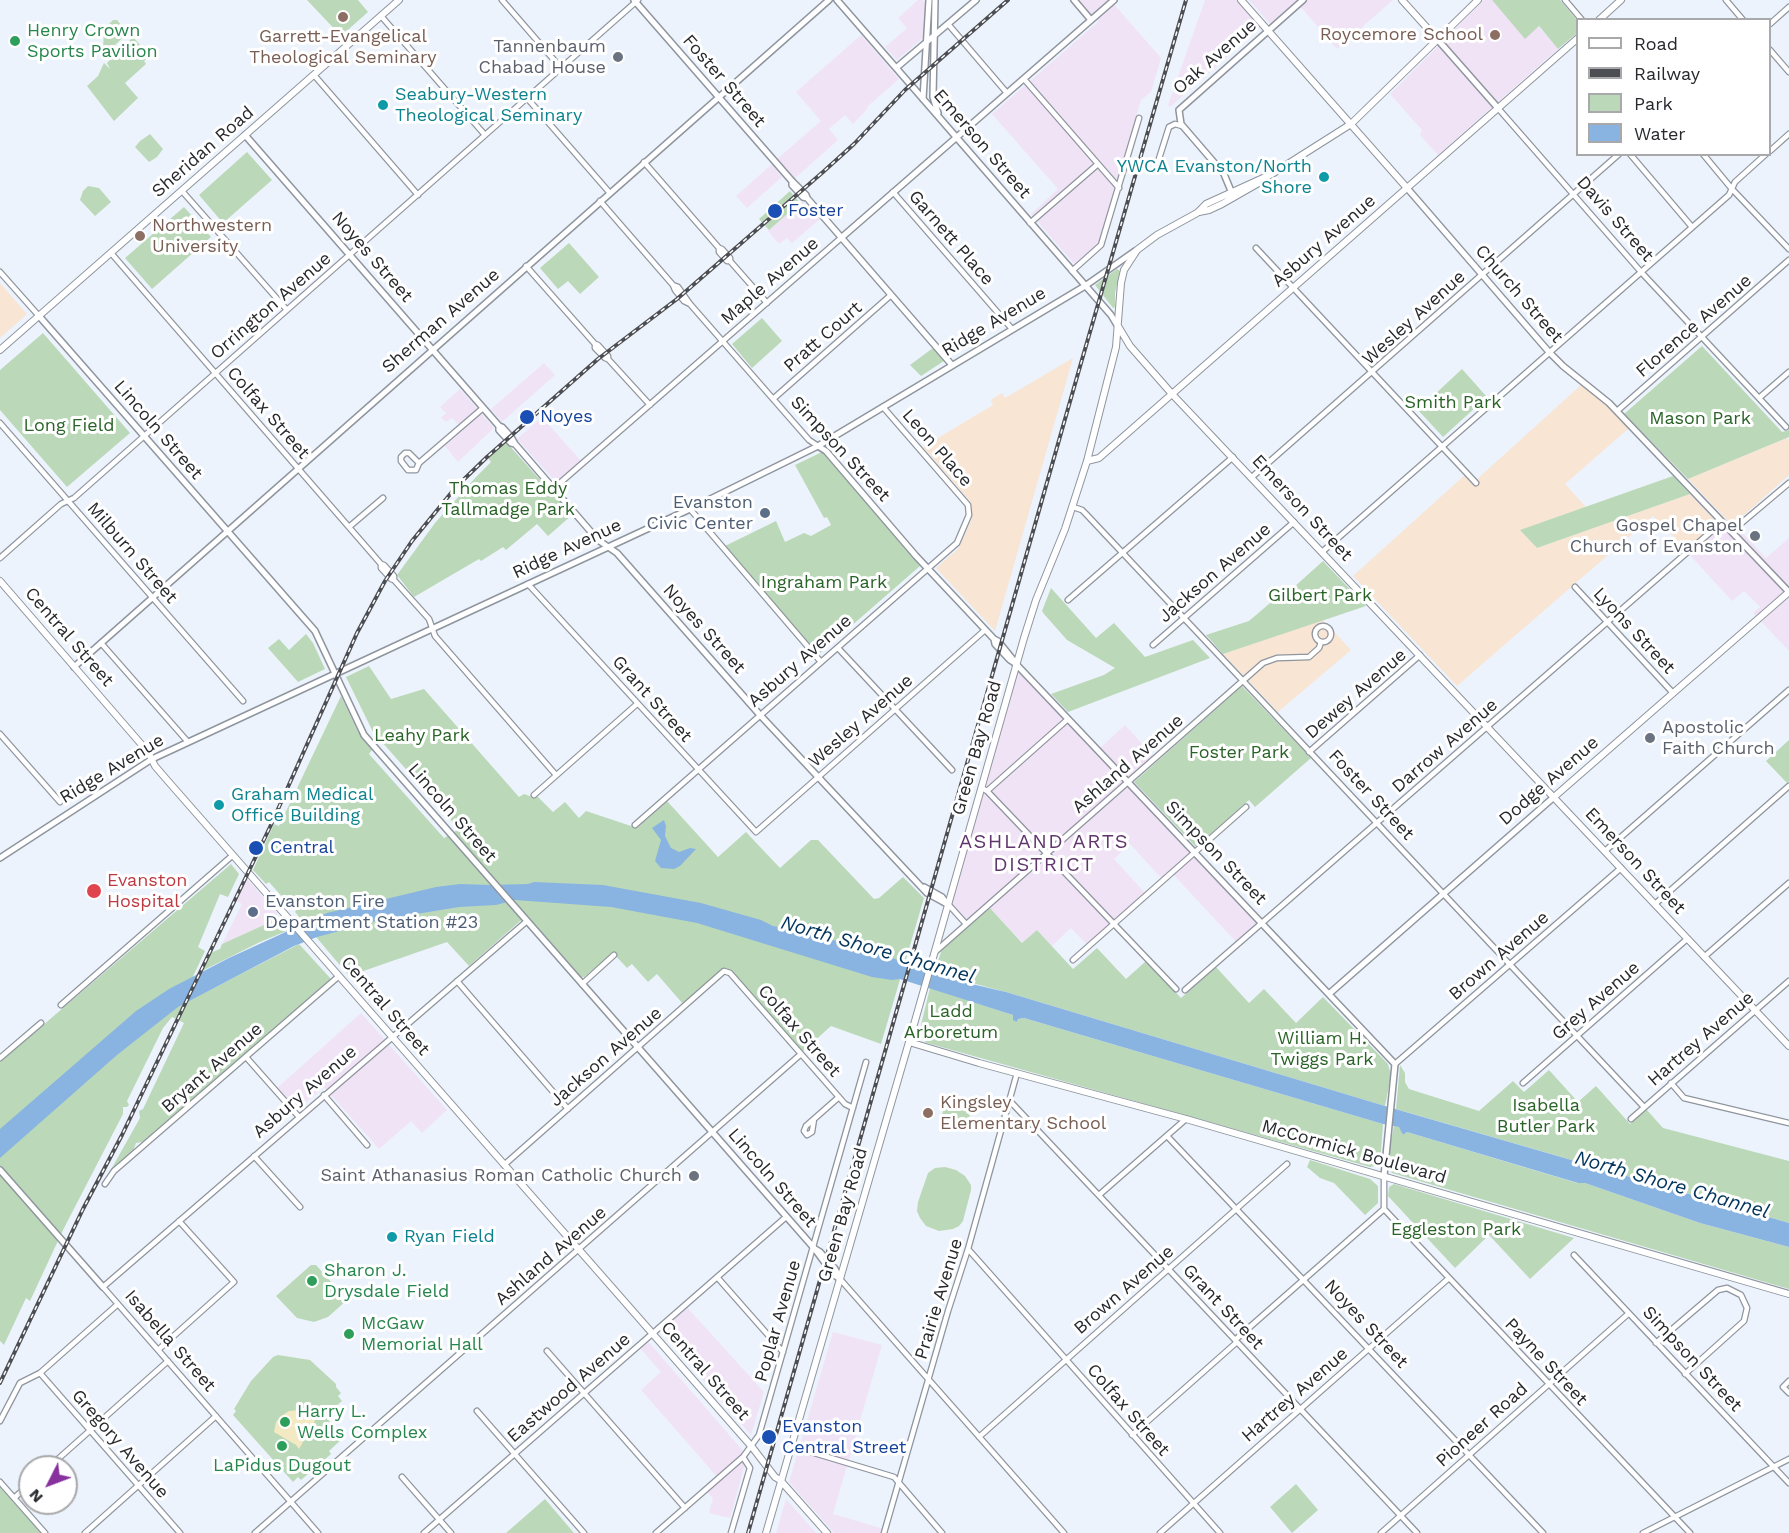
<!DOCTYPE html>
<style>
body{margin:0}
#map{position:relative;width:1789px;height:1533px;overflow:hidden;background:#ecf3fc;font-family:"Work Sans",sans-serif}
canvas{display:block}
.legend{position:absolute;left:1576px;top:18px;width:195px;height:138px;box-sizing:border-box;background:#fff;border:2px solid #a9a9ab;margin:0;padding:8px 10px;list-style:none;font-size:18px;color:#27292d}
.legend li{display:flex;align-items:center;gap:12px;height:30px}
.legend b{width:30px;border:2px solid #a9a9ab}
.north{position:absolute;left:18px;top:1455px;width:60px;height:60px;box-sizing:border-box;background:#fff;border:2px solid #a9a9ab;border-radius:50%;rotate:228deg;font-size:16px;font-weight:700;line-height:24px;text-align:center;color:#27292d}
.north::after{content:'';display:block;margin:auto;width:21px;height:27px;background:#87319e;clip-path:polygon(50% 0,100% 100%,50% 72%,0 100%)}
</style>
<div id="map">
<canvas width="1789" height="1533"></canvas>
<ul class="legend">
<li><b style="height:8px;background:#fff"></b>Road</li>
<li><b style="height:8px;background:#4c4e53"></b>Railway</li>
<li><b style="height:16px;background:#bbd9b9"></b>Park</li>
<li><b style="height:16px;background:#89b4e1"></b>Water</li>
</ul>
<div class="north">N</div>
</div>
<script>
const ctx = document.querySelector('canvas').getContext('2d');
ctx.lineJoin = 'round';
function fill(path, color) { ctx.fillStyle = color; ctx.fill(path, 'evenodd'); }
const toPath = rows => new Path2D(rows.map(r => 'M' + r).join(''));
function strokePath(path, color, width, dash) { ctx.strokeStyle = color; ctx.lineWidth = width; ctx.lineCap = dash ? 'butt' : 'round'; ctx.setLineDash(dash || []); ctx.stroke(path); }
function label(font, color, halo, rows, align = 'center') {
  ctx.font = font + ' "Work Sans",sans-serif'; ctx.lineWidth = 6; ctx.setLineDash([]); ctx.textBaseline = 'middle'; ctx.strokeStyle = halo; ctx.fillStyle = color; for (const [text, x, y, turn = 0] of rows) {
    ctx.save(); ctx.translate(x, y); ctx.rotate((+turn || 0) * Math.PI / 180); ctx.textAlign = isNaN(turn) ? turn : align; if (halo) ctx.strokeText(text, 0, 0); ctx.fillText(text, 0, 0); ctx.restore();
  }
}
const commercial = toPath([
 [918,0,923,0,927,4,924,37,897,60,885,47,907,28,898,18],
 [1079,0,1116,0,1113,3,1161,58,1151,92,1141,100,1100,243,1075,265,1031,214,1058,189,992,114,1098,22],
 [1205,0,1236,0,1260,28,1170,107,1168,105],
 [1249,0,1393,0,1337,49,1299,5,1273,27],
 [1484,0,1492,0,1525,38,1538,26,1558,49,1438,155,1420,135,1422,130,1390,94],
 [861,35,899,79,867,107,868,108,853,124,845,115,829,129,838,140,795,178,777,159,821,121,796,92],
 [772,164,782,177,747,208,736,196],
 [802,201,820,219,792,243,787,238,779,244,768,231],
 [544,363,555,375,502,422,491,409],
 [460,389,494,428,458,462,445,446,463,430,452,418,446,422,441,418,446,413,440,407],
 [542,417,581,461,556,482,517,439],
 [1722,522,1732,531,1737,527,1766,558,1789,538,1789,651,1753,613,1760,607,1744,591,1732,601,1687,552],
 [1016,664,1098,750,1125,725,1155,758,1128,782,1262,923,1238,944,1172,873,1163,880,1130,844,1114,859,1147,895,1088,946,1071,928,1052,946,1037,930,1023,943,990,908,969,927,947,904],
 [247,879,278,914,265,925,222,944,242,904,237,901],
 [361,1013,447,1110,422,1133,411,1121,379,1149,324,1087,295,1111,276,1089],
 [684,1304,764,1392,751,1435,657,1327],
 [833,1332,882,1345,833,1514,884,1529,884,1533,834,1533,789,1482],
 [646,1339,744,1452,739,1457,745,1464,730,1518,709,1513,713,1498,706,1491,719,1479,641,1390,661,1372,638,1346],
 [786,1499,816,1533,776,1533]
]);
const industrial = toPath([
 [0,283,27,314,0,338],
 [1073,358,995,631,936,568,958,549,971,521,972,508,969,500,923,447,993,405,991,400,1002,393,1005,398],
 [1581,385,1603,401,1629,428,1565,484,1586,507,1521,530,1537,548,1690,494,1716,522,1686,549,1653,516,1457,686,1353,576,1466,474,1474,482],
 [1787,438,1789,440,1789,475,1735,523,1730,523,1688,479],
 [1323,620,1351,650,1278,712,1223,654]
]);
const green = toPath([
 [307,0,358,0,368,12,341,36],
 [1492,0,1560,0,1577,20,1577,33,1558,49,1539,26,1525,39],
 [113,20,117,20,128,33,104,55,103,51,104,29],
 [133,37,150,56,144,61,146,64,125,83,138,98,114,121,87,86,98,76,104,63,110,69,107,63],
 [150,134,163,149,157,157,149,162,135,147,140,141],
 [247,152,272,180,223,223,199,195],
 [88,186,99,188,111,202,95,216,80,200,83,191],
 [790,191,800,203,769,230,759,219],
 [184,207,211,237,152,289,125,258],
 [569,243,599,277,580,294,568,281,558,289,540,268],
 [1117,269,1120,271,1115,293,1115,307,1113,308,1095,285],
 [762,318,782,341,752,368,732,344],
 [43,333,130,433,67,487,0,410,0,370],
 [1702,346,1782,432,1789,430,1789,437,1688,479,1624,414],
 [933,348,944,361,921,376,910,365],
 [1462,369,1487,397,1443,437,1418,410],
 [506,442,572,515,548,536,537,524,506,550,503,547,481,561,479,559,414,597,397,575,435,523,476,477,491,462,488,458],
 [822,452,920,566,818,655,725,546,776,521,785,542,804,533,811,536,831,525,827,517,824,518,795,465],
 [1673,476,1690,494,1537,548,1520,530],
 [1323,561,1366,606,1223,654,1206,635,1249,621,1290,586,1293,588],
 [1051,588,1096,638,1114,623,1145,657,1193,640,1210,658,1068,712,1051,694,1104,675,1115,668,1067,640,1044,614,1042,611],
 [306,634,313,643,325,669,298,682,268,648,279,639,289,650],
 [369,666,391,699,424,689,519,797,524,794,535,798,537,796,553,812,565,802,579,818,586,811,637,828,667,801,718,857,746,832,780,868,811,840,818,840,874,899,879,898,903,877,924,898,881,1044,831,1026,802,1052,727,968,722,970,683,1004,657,974,648,982,632,964,627,968,613,953,584,977,581,977,527,915,469,966,447,942,349,976,295,912,297,909,295,907,292,908,269,882,266,884,253,870,274,824,279,826,341,696,358,732,372,750,369,754,444,838,459,829,373,732,346,677],
 [1242,686,1311,758,1255,807,1249,800,1196,847,1134,782],
 [1789,740,1789,781,1787,783,1766,761],
 [231,864,239,874,228,897,220,894,198,947,205,951,179,1006,299,944,331,979,143,1142,136,1143,133,1151,109,1173,140,1118,139,1111,143,1109,184,1023,172,1017,163,1028,127,1101,129,1105,127,1107,123,1107,123,1114,63,1230,30,1301,26,1298,4,1345,0,1341,0,1062],
 [990,908,1022,943,1037,930,1073,969,1097,948,1126,979,1146,961,1181,998,1216,967,1249,1003,1264,989,1296,1023,1323,997,1388,1064,1391,1075,1385,1106,1006,992,934,973,942,949],
 [276,915,289,930,260,942,202,971,210,953,220,949,222,944,264,925],
 [930,988,1013,1015,1017,1022,1018,1019,1024,1018,1383,1124,1380,1165,1370,1167,927,1043,921,1039,919,1033],
 [1400,1065,1405,1073,1405,1082,1409,1089,1479,1111,1513,1081,1524,1092,1549,1070,1578,1102,1596,1086,1630,1124,1646,1109,1663,1128,1789,1161,1789,1223,1396,1109],
 [946,1100,954,1103,955,1101,972,1107,968,1122,960,1127,956,1126,955,1131,939,1126],
 [1394,1125,1401,1128,1403,1135,1407,1132,1577,1183,1585,1183,1700,1223,1789,1247,1789,1289,1392,1173,1388,1169,1388,1157],
 [1310,1160,1370,1179,1378,1186,1378,1203,1365,1215,1334,1183,1320,1178,1307,1167],
 [945,1167,956,1170,965,1176,971,1185,971,1190,963,1221,959,1226,953,1229,939,1231,926,1226,920,1218,917,1211,918,1202,928,1173,935,1168],
 [1394,1184,1574,1238,1530,1279,1489,1235,1455,1268,1388,1196,1389,1187],
 [311,1265,316,1265,347,1300,328,1317,314,1322,297,1318,276,1296],
 [278,1355,310,1360,336,1384,336,1387,341,1393,338,1396,342,1401,325,1416,343,1438,329,1451,331,1454,301,1480,298,1477,293,1482,233,1415,236,1411,234,1409,251,1381,273,1357],
 [1296,1484,1318,1510,1292,1533,1270,1507],
 [0,1486,16,1505,41,1533,0,1533],
 [545,1499,574,1533,506,1533]
]);
const sand = toPath([
 [299,1410,307,1413,315,1421,299,1449,296,1445,274,1432,276,1422,281,1416,289,1411]
]);
const water = toPath([
 [664,820,666,826,665,836,671,848,679,852,690,848,696,849,680,866,674,869,661,868,655,861,661,840,652,828],
 [534,882,603,885,701,903,761,920,773,926,806,932,891,957,905,964,963,982,1006,992,1385,1106,1789,1223,1789,1247,1700,1223,1585,1183,1578,1183,1407,1132,1403,1135,1399,1127,1383,1124,1024,1018,1018,1019,1017,1022,1013,1020,1013,1015,900,979,892,980,872,977,697,923,611,907,515,900,496,905,459,907,380,920,317,937,294,946,178,1007,117,1055,0,1158,0,1129,136,1011,169,989,229,958,327,913,436,887,460,884,490,885,528,884]
]);
const minor = toPath([
 [502,0,561,68],
 [1565,0,1582,20],
 [1726,0,1743,20],
 [381,16,485,135],
 [948,24,1007,93],
 [1770,24,1789,7],
 [1770,50,1789,72],
 [314,75,418,195],
 [1024,79,1119,188],
 [527,98,609,192],
 [1497,107,1642,273,1786,427],
 [1770,151,1789,134],
 [1630,154,1692,227],
 [1703,154,1732,189,1789,249],
 [644,162,719,248,722,249,730,258,730,261,767,303],
 [1157,165,1169,127,1175,124,1182,126],
 [182,191,287,310],
 [893,192,1012,329],
 [600,201,673,285,678,287,690,304,809,440,818,446],
 [1030,223,1098,164],
 [719,248,719,252,727,261,730,261],
 [1256,248,1476,483],
 [111,253,381,564,384,565,394,576,394,580,429,619,435,636,556,775],
 [526,266,595,344,598,345,608,356,608,359],
 [1072,271,1101,245,1139,118],
 [0,272,39,316],
 [673,285,675,290,684,301,690,304],
 [595,344,595,348,605,358,608,359,650,405],
 [1759,398,1789,372],
 [773,399,891,295],
 [1617,411,1789,260],
 [0,423,243,701],
 [419,463,409,453,405,453,401,457,401,461,408,470,416,470,419,463,483,408],
 [1252,477,1619,154],
 [553,489,841,238],
 [1073,507,1082,510,1086,514,1644,1107],
 [690,509,821,662],
 [349,527,383,498],
 [1732,531,1789,483],
 [1322,552,1729,195,1735,182,1766,154],
 [0,558,61,504,74,498,638,0],
 [381,564,381,568,391,579,394,580],
 [528,584,756,832,985,630],
 [1575,587,1673,693],
 [1068,600,1233,457],
 '1315 634a8 8 0 1 1 16 0a8 8 0 1 1-16 0Z',
 [101,643,188,742],
 [1153,645,1294,522],
 [838,648,952,770],
 [0,734,60,802],
 [1309,752,1420,655],
 [982,788,987,791,1176,989],
 [987,791,1068,719],
 [534,795,637,704],
 [635,825,957,543,969,515,968,505,883,407],
 [1605,851,1789,690],
 [948,904,966,924],
 [1655,904,1789,786],
 [936,951,1263,663,1277,658,1309,657,1319,648,1321,642],
 [1704,957,1789,883],
 [1073,960,1246,807],
 [457,981,568,1109],
 [582,984,614,955],
 [1185,990,1722,522],
 [61,1005,233,855],
 [246,1057,299,1117],
 [0,1058,41,1023],
 [1395,1064,1621,868],
 [1523,1083,1687,939],
 [1671,1083,1684,1098,1789,1123],
 [324,1095,367,1145],
 [1009,1100,1417,1533],
 [814,1119,812,1132,807,1135,804,1131,806,1126,839,1097],
 [1631,1119,1789,981],
 [1167,1136,1543,1533],
 [254,1156,300,1207],
 [504,1165,724,971,730,973,845,1104,853,1108],
 [105,1184,114,1171,339,976],
 [1099,1195,1186,1119],
 [1384,1209,1690,1533],
 [1384,1209,1384,1176],
 [968,1249,1220,1533],
 [1574,1255,1789,1483],
 [717,1277,783,1352],
 [840,1279,1064,1533],
 [1235,1340,1384,1209],
 [1656,1343,1718,1290,1727,1288,1741,1295,1747,1308,1744,1321,1685,1374],
 [158,1350,234,1282,179,1221],
 [547,1351,685,1508],
 [40,1373,180,1533],
 [1789,1381,1783,1387,1789,1393],
 [477,1411,584,1533],
 [0,1421,20,1383,40,1373,118,1304],
 [1132,1435,1237,1342],
 [979,1437,1287,1164],
 [791,1446,894,1477,942,1533],
 [49,1467,168,1361],
 [402,1477,451,1533],
 [0,1482,45,1533],
 [14,1498,30,1484],
 [85,1533,216,1416],
 [255,1533,801,1054],
 [318,1533,103,1287,527,921],
 [424,1533,786,1217],
 [656,1533,743,1457,759,1435,866,1062],
 [731,1533,750,1468,743,1457],
 [884,1533,948,1311,968,1249,1017,1073],
 [1160,1533,1449,1278],
 [1381,1533,1628,1314],
 [1643,1533,1789,1459]
]);
const tertiary = toPath([
 [634,0,791,180,806,195,807,198,952,365],
 [837,0,1111,315,1117,325],
 [935,0,933,97,938,113],
 [1074,0,1091,20],
 [1438,40,1497,107],
 [896,68,976,0],
 [923,99,929,0],
 [245,135,499,426,502,427,511,437,515,444],
 [792,181,792,185,803,197,807,198],
 [1407,188,1549,352,1563,366,1609,403,1789,592],
 [1231,191,1224,174,1181,124,1179,110,1303,0],
 [841,238,1114,0],
 [39,316,315,631,364,735,814,1248,834,1275,840,1279],
 [499,426,499,430,511,443,515,444,598,540,617,553,760,715,927,893,947,904],
 [818,446,826,451,916,556,994,639,995,644,1010,660,1016,664,1395,1064,1384,1176],
 [994,639,998,641,1015,662],
 [74,667,829,0],
 [0,858,152,759,690,509,818,446,1085,286,1135,251],
 [924,887,942,897,947,904],
 [1330,993,1554,797],
 [0,1170,103,1287],
 [815,1249,820,1252,835,1269,840,1278]
]);
const secondary = toPath([
 [1241,0,1407,188],
 [1402,0,1438,40],
 [1599,20,1621,0],
 [1199,212,1209,210,1222,204,1264,180],
 [1118,326,1130,346,1172,394,1789,1046],
 [0,350,399,0],
 [1087,461,1099,458,1578,38],
 [0,581,148,752,155,766,167,780,752,1447,775,1477,780,1480,827,1533],
 [1554,797,1789,592],
 [909,1042,979,1063,1186,1119,1789,1294],
 [766,1533,909,1042,1024,638,1036,600,1065,529,1087,461,1116,347,1121,283,1124,270,1137,250,1157,235,1197,213,1206,204,1272,174,1351,124,1478,0]
]);
const rail = toPath([
 [0,1383,83,1209,122,1135,270,827,357,633,385,581,412,541,456,487,487,457,598,359,677,299,823,172,854,144,905,90,1008,0],
 [748,1533,1079,370,1186,0]
]);
const markers = [
 [343,17,6,"#8d6e63"],
 [1495,35,6,"#8d6e63"],
 [15,41,6,"#2e9e5b"],
 [618,57,6,"#6b7280"],
 [383,105,6,"#0f9aa8"],
 [1324,177,6,"#0f9aa8"],
 [775,211,8,"#1a4fb4"],
 [140,236,6,"#8d6e63"],
 [527,417,8,"#1a4fb4"],
 [765,513,6,"#5c6f8a"],
 [1755,536,6,"#6b7280"],
 [1650,738,6,"#6b7280"],
 [219,805,6,"#0f9aa8"],
 [256,848,8,"#1a4fb4"],
 [94,891,8,"#e0444e"],
 [253,912,6,"#5c6f8a"],
 [928,1113,6,"#8d6e63"],
 [694,1176,6,"#6b7280"],
 [392,1237,6,"#0f9aa8"],
 [312,1281,6,"#2e9e5b"],
 [349,1334,6,"#2e9e5b"],
 [285,1422,6,"#2e9e5b"],
 [769,1437,8,"#1a4fb4"],
 [282,1446,6,"#2e9e5b"]
];
const leisureNames = [
 ["Henry Crown",27,31],
 ["Sports Pavilion",27,52],
 ["Sharon J.",324,1271],
 ["Drysdale Field",324,1292],
 ["McGaw",361,1324],
 ["Memorial Hall",361,1345],
 ["Harry L.",297,1412],
 ["Wells Complex",297,1433],
 ["LaPidus Dugout",282,1466,"center"]
];
const educationNames = [
 ["Roycemore School",1483,35,"right"],
 ["Garrett-Evangelical",343,37,"center"],
 ["Theological Seminary",343,58,"center"],
 ["Northwestern",152,226],
 ["University",152,247],
 ["Kingsley",940,1103],
 ["Elementary School",940,1124]
];
const worshipNames = [
 ["Tannenbaum",606,47],
 ["Chabad House",606,68],
 ["Gospel Chapel",1743,526],
 ["Church of Evanston",1743,547],
 ["Apostolic",1662,728,"left"],
 ["Faith Church",1662,749,"left"],
 ["Saint Athanasius Roman Catholic Church",682,1176]
];
const streetNames = [
 ["Oak Avenue",1215,57,-41],
 ["Foster Street",724,81,49],
 ["Emerson Street",982,144,49],
 ["Sheridan Road",203,152,-41],
 ["Davis Street",1615,219,49],
 ["Garnett Place",951,238,49],
 ["Asbury Avenue",1324,241,-41],
 ["Noyes Street",372,257,49],
 ["Maple Avenue",770,281,-41],
 ["Church Street",1519,294,49],
 ["Orrington Avenue",271,306,-41],
 ["Wesley Avenue",1414,318,-42],
 ["Sherman Avenue",441,321,-41],
 ["Ridge Avenue",994,322,-31],
 ["Florence Avenue",1694,326,-41],
 ["Pratt Court",823,337,-41],
 ["Colfax Street",268,413,49],
 ["Lincoln Street",158,430,49],
 ["Leon Place",937,448,49],
 ["Simpson Street",840,449,47],
 ["Emerson Street",1302,508,47],
 ["Ridge Avenue",567,549,-25],
 ["Milburn Street",132,553,49],
 ["Jackson Avenue",1215,573,-41],
 ["Noyes Street",704,629,48],
 ["Lyons Street",1634,631,47],
 ["Central Street",69,637,49],
 ["Asbury Avenue",800,661,-41],
 ["Dewey Avenue",1356,694,-41],
 ["Grant Street",652,699,48],
 ["Wesley Avenue",861,721,-41],
 ["Darrow Avenue",1445,746,-41],
 ["Green Bay Road",977,748,-74],
 ["Ashland Avenue",1128,764,-41],
 ["Ridge Avenue",112,769,-31],
 ["Dodge Avenue",1549,781,-41],
 ["Foster Street",1371,795,47],
 ["Lincoln Street",452,813,49],
 ["Simpson Street",1216,853,46],
 ["Emerson Street",1635,861,47],
 ["Brown Avenue",1499,956,-41],
 ["Grey Avenue",1596,1001,-41],
 ["Central Street",385,1006,49],
 ["Colfax Street",799,1031,49],
 ["Hartrey Avenue",1701,1039,-41],
 ["Jackson Avenue",606,1057,-41],
 ["Bryant Avenue",212,1068,-41],
 ["Asbury Avenue",305,1092,-41],
 ["McCormick Boulevard",1354,1152,16],
 ["Lincoln Street",772,1178,49],
 ["Green Bay Road",843,1215,-74],
 ["Ashland Avenue",551,1256,-41],
 ["Brown Avenue",1124,1290,-41],
 ["Prairie Avenue",939,1299,-73],
 ["Grant Street",1223,1307,47],
 ["Poplar Avenue",778,1321,-74],
 ["Noyes Street",1366,1324,47],
 ["Isabella Street",170,1341,49],
 ["Simpson Street",1692,1359,47],
 ["Payne Street",1546,1362,47],
 ["Central Street",705,1371,49],
 ["Eastwood Avenue",569,1388,-41],
 ["Hartrey Avenue",1295,1395,-41],
 ["Colfax Street",1128,1410,49],
 ["Pioneer Road",1482,1425,-42],
 ["Gregory Avenue",120,1444,49]
];
const cultureNames = [
 ["Seabury-Western",395,95],
 ["Theological Seminary",395,116],
 ["YWCA Evanston/North",1312,167,"right"],
 ["Shore",1312,188,"right"],
 ["Graham Medical",231,795],
 ["Office Building",231,816],
 ["Ryan Field",404,1237]
];
const transitNames = [
 ["Foster",788,211],
 ["Noyes",540,417],
 ["Central",270,848],
 ["Evanston",782,1427],
 ["Central Street",782,1448]
];
const parkNames = [
 ["Smith Park",1453,403],
 ["Mason Park",1700,419],
 ["Long Field",69,426],
 ["Thomas Eddy",508,489],
 ["Tallmadge Park",508,510],
 ["Ingraham Park",824,583],
 ["Gilbert Park",1320,596],
 ["Leahy Park",422,736],
 ["Foster Park",1239,753],
 ["Ladd",951,1012],
 ["Arboretum",951,1033],
 ["William H.",1322,1039],
 ["Twiggs Park",1322,1060],
 ["Isabella",1546,1106],
 ["Butler Park",1546,1127],
 ["Eggleston Park",1456,1230]
];
const serviceNames = [
 ["Evanston",753,503],
 ["Civic Center",753,524],
 ["Evanston Fire",265,902,"left"],
 ["Department Station #23",265,923,"left"]
];
const healthNames = [
 ["Evanston",107,881],
 ["Hospital",107,902]
];
const neighbourhoodNames = [
 ["ASHLAND ARTS",1044,842],
 ["DISTRICT",1044,865]
];
const waterNames = [
 ["North Shore Channel",878,950,16],
 ["North Shore Channel",1672,1185,16]
];
fill(commercial, '#f1e3f6');
fill(industrial, '#f8e5d4');
fill(green, '#bbd9b9');
fill(sand, '#f3e9c3');
fill(water, '#89b4e1');
strokePath(minor, '#8f959e', 7);
strokePath(tertiary, '#8f959e', 8);
strokePath(secondary, '#8f959e', 8);
strokePath(minor, '#fff', 4.5);
strokePath(tertiary, '#fff', 5);
strokePath(secondary, '#fff', 6);
strokePath(rail, '#4c4e53', 4);
strokePath(rail, '#fff', 1.5, [4.5]);
for (const [x, y, r, color] of markers) { const dot = new Path2D(); dot.arc(x, y, r, 0, 2 * Math.PI); ctx.fillStyle = color; ctx.fill(dot); strokePath(dot, '#fff', 2); }
label('18px', '#27864d', '#fff', leisureNames, 'left');
label('18px', '#785e54', '#fff', educationNames, 'left');
label('18px', '#5b616d', '#fff', worshipNames, 'right');
label('18px', '#27292d', '#fff', streetNames);
label('18px', '#0d838f', '#fff', cultureNames, 'left');
label('18px', '#164399', '#fff', transitNames, 'left');
label('18px', '#296327', '#fff', parkNames);
label('18px', '#4e5e75', '#fff', serviceNames, 'right');
label('18px', '#be3a42', '#fff', healthNames, 'left');
ctx.letterSpacing = '1.5px';
label('20px', '#60366c', '#fff', neighbourhoodNames);
ctx.letterSpacing = '0px';
label('italic 20px', '#03355d', '#fff', waterNames);
</script>
